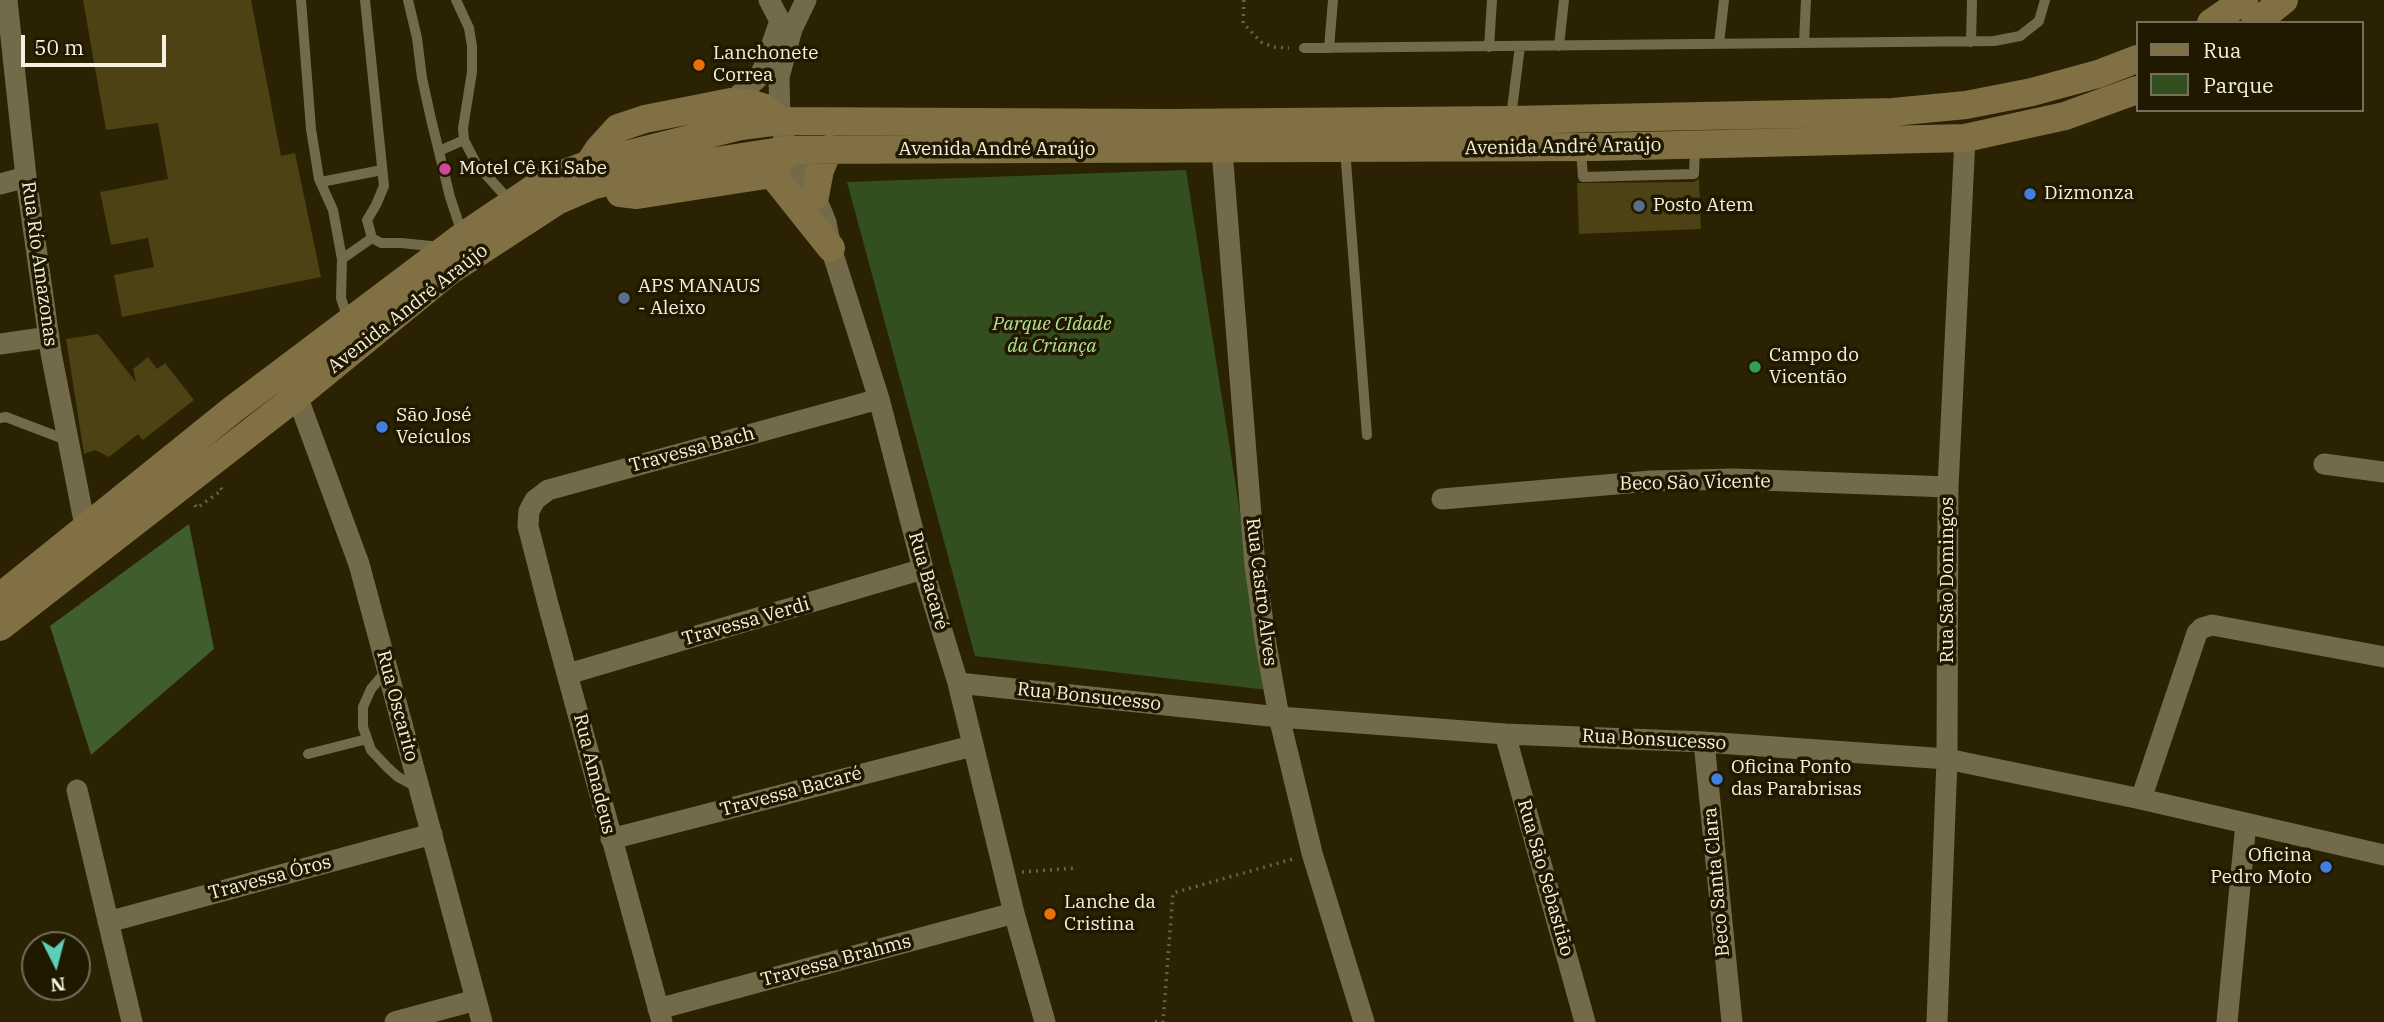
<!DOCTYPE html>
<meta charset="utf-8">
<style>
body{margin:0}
#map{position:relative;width:2384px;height:1022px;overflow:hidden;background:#2a2202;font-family:"IBM Plex Serif",serif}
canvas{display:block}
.legend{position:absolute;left:2136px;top:21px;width:228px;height:91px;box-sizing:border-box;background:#201900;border:2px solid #756f59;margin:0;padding:9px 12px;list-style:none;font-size:21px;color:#f5f1de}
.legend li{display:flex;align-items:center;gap:14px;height:35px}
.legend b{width:35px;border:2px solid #756f59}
.north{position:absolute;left:21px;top:931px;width:70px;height:70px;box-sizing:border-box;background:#201900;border:2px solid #756f59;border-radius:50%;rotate:174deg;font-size:19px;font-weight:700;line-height:28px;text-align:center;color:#f5f1de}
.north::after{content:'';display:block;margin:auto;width:24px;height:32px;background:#5eceb8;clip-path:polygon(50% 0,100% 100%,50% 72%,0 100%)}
.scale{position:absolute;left:21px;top:35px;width:145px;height:32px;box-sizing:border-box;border:4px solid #f5f1de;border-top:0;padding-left:9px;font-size:21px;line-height:24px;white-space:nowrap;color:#f5f1de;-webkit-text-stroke:5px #201900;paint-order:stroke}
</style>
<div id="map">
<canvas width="2384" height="1022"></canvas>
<ul class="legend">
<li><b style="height:9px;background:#817043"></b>Rua</li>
<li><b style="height:19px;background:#334f20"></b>Parque</li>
</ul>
<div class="north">N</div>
<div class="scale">50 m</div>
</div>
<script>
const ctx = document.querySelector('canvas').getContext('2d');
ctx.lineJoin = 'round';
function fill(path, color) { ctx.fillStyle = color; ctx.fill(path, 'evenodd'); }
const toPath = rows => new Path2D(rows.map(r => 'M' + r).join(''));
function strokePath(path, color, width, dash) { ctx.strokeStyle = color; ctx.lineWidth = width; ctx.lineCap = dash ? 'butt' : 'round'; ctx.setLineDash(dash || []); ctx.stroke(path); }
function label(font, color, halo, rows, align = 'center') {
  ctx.font = font + ' "IBM Plex Serif",serif'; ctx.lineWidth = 7; ctx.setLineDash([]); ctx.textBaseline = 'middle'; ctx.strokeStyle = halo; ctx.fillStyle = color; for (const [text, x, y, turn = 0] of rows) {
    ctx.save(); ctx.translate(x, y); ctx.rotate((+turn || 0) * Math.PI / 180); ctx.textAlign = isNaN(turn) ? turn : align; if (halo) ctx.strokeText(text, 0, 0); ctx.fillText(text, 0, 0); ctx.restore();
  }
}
const green = toPath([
 [1186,170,1268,690,975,656,847,182]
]);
const forest = toPath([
 [189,524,214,649,91,755,50,626]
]);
const building = toPath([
 [83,0,251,0,281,156,295,153,321,277,122,317,114,275,154,267,148,238,111,245,100,192,168,179,158,123,106,130],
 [1699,179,1701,229,1579,234,1577,183,1694,182],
 [98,334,136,382,133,369,148,357,157,369,165,363,194,400,143,440,138,434,109,457,95,450,84,454,66,339]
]);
const path = toPath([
 [1244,0,1243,23,1261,42,1274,47,1289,48],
 [195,505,197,508,222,490,219,485],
 [1022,872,1076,868],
 [1155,1022,1163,1022,1173,893,1293,859]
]);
const service = toPath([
 [301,0,311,129,319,179,333,210,342,259,341,298,348,319],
 [365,0,384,186,376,205,367,220,372,238,381,243,401,243,441,247],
 [408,0,417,38,422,78,431,119,450,197,463,236],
 [456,0,469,28,472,46,472,72,463,128,464,140,477,165,511,202],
 [1971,42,1972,0],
 [1804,43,1806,0],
 [1719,44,1724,0],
 [1559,46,1564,0],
 [1489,47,1492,0],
 [1304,48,1994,41,2020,36,2039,21,2045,0],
 [1329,48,1333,0],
 [1511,117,1520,46],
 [1345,149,1367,435],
 [1581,150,1583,177,1694,174,1695,146],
 [439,151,464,140],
 [321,182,382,170],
 [342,259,372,238],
 [0,418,6,417,69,441],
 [387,670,371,689,363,707,363,727,371,750,387,767,398,777,419,788],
 [308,754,367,739]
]);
const minor = toPath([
 [7,0,26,177,51,353,85,526],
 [769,0,780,21,790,28],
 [806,0,792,29,779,77,780,121,787,150,815,196,826,222,831,248,879,399,923,569,958,683,1014,913,1045,1022],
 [731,102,758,78,764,67,780,21],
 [1222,150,1255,566,1266,644,1279,717,1312,853,1364,1022],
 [0,184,26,177],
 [0,344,49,337],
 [297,396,359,564,482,1022],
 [2324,464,2384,472],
 [1442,499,1651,481,1735,479,1948,487],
 [568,674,923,569],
 [958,683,1279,717,1505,734,1704,742,1947,759,2141,799,2384,855],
 [1505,734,1585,1022],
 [1704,742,1732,1022],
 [77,790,132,1022],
 [2141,799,2197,633,2202,628,2212,625,2384,657],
 [611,839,972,746],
 [108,922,432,834],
 [658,1009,1014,913],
 [395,1022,476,1000],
 [662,1022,548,604,528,526,529,511,535,500,548,490,879,399],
 [1937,1022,1947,759,1948,487,1965,138],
 [2227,1022,2246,823]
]);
const secondary = toPath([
 [2211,23,2244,0],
 [2255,23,2284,0],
 [590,169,589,164,598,150,618,128,645,119,731,102,752,104,765,108,780,121],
 [772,174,831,248],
 [620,193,637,195,772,174,787,150],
 [815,196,820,170,829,149],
 [0,597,232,410,463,236,546,180,589,164,741,126,780,121,1167,123,1510,120,1893,112,1966,105,2032,92,2098,74,2137,59],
 [0,627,297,396,451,270,557,201,594,185,684,166,787,150,1596,147,1965,138,2065,116,2137,90]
]);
const markers = [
 [699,65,7,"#e8710a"],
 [445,169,7,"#d1479c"],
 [2030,194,7,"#3f7fe0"],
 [1639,206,7,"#5c6f8a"],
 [624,298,7,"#5c6f8a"],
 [1755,367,7,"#2e9e5b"],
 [382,427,7,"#3f7fe0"],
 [1717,779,7,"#3f7fe0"],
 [2326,867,7,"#3f7fe0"],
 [1050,914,7,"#e8710a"]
];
const poiNames = [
 ["Lanchonete",713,54],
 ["Correa",713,76],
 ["Motel Cê Ki Sabe",459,169],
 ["Dizmonza",2044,194],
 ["Posto Atem",1653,206],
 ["APS MANAUS",638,287],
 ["- Aleixo",638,309],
 ["Campo do",1769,356],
 ["Vicentão",1769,378],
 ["São José",396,416],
 ["Veículos",396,438],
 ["Oficina Ponto",1731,768],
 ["das Parabrisas",1731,790],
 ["Oficina",2312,856,"right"],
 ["Pedro Moto",2312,878,"right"],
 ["Lanche da",1064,903],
 ["Cristina",1064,925]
];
const streetNames = [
 ["Avenida André Araújo",1563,147,-1],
 ["Avenida André Araújo",997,150],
 ["Rua Río Amazonas",39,264,82],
 ["Avenida André Araújo",408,309,-38],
 ["Travessa Bach",692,450,-15],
 ["Beco São Vicente",1695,483,-1],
 ["Rua São Domingos",1948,580,-90],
 ["Rua Bacaré",928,581,74],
 ["Rua Castro Alves",1261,592,83],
 ["Travessa Verdi",746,622,-16],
 ["Rua Bonsucesso",1089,697,6],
 ["Rua Oscarito",397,706,75],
 ["Rua Bonsucesso",1654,740,3],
 ["Rua Amadeus",594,774,76],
 ["Travessa Bacaré",791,792,-15],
 ["Travessa Óros",270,878,-15],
 ["Rua São Sebastião",1545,878,74],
 ["Beco Santa Clara",1717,882,-95],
 ["Travessa Brahms",836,961,-15]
];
const parkNames = [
 ["Parque CIdade",1052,325],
 ["da Criança",1052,347]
];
fill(green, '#334f20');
fill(forest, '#405d2d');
fill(building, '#4c4214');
strokePath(path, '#696247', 3.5, [2, 5]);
strokePath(service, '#726a48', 10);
strokePath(minor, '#726a48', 21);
strokePath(secondary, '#817043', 28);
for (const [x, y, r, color] of markers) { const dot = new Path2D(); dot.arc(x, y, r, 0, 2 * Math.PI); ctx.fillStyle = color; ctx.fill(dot); strokePath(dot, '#201900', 2.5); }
label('19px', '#f5f1de', '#201900', poiNames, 'left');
label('19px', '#f5f1de', '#201900', streetNames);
label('italic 19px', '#b4e297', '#201900', parkNames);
</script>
